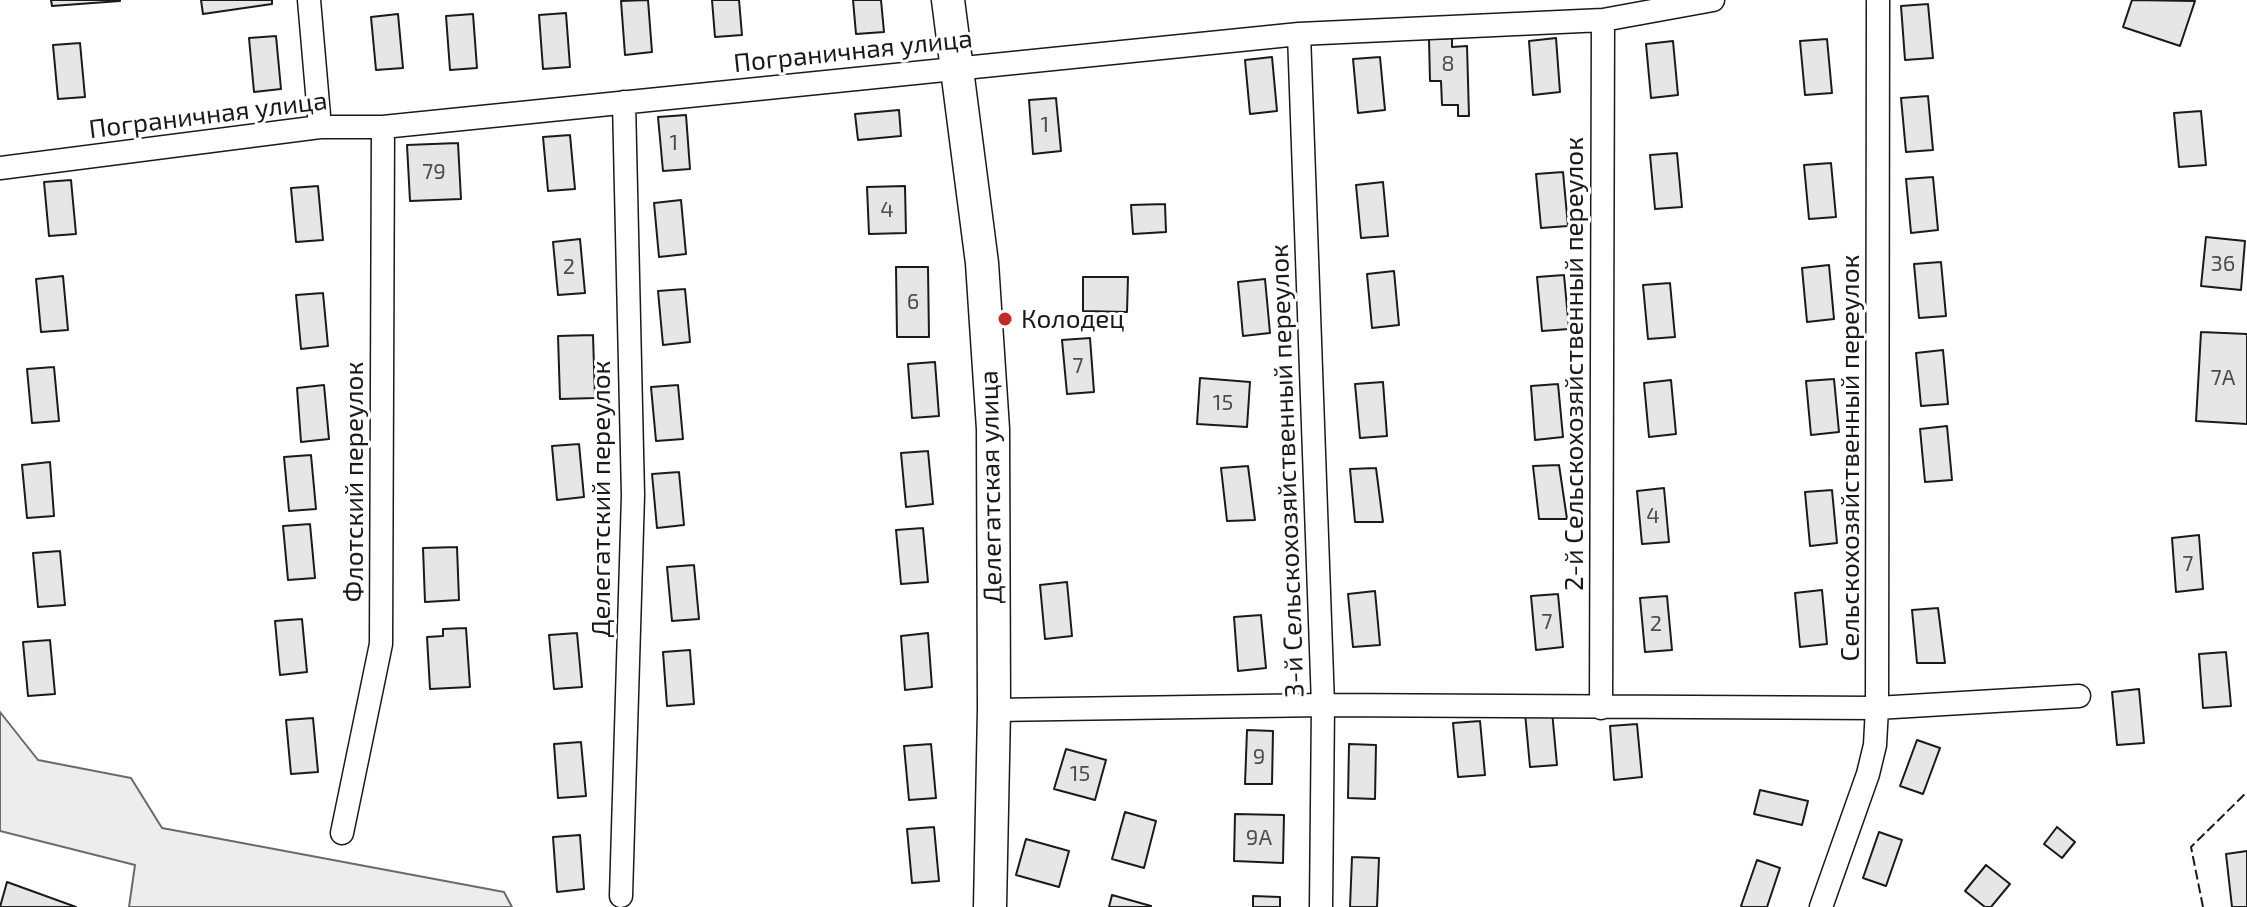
<!DOCTYPE html>
<meta charset="utf-8">
<style>
body{margin:0}
canvas{display:block;background:#fff}
</style>
<canvas width="2247" height="907"></canvas>
<script>
const ctx = document.querySelector('canvas').getContext('2d');
ctx.lineJoin = 'round';
function fill(path, color) { ctx.fillStyle = color; ctx.fill(path, 'evenodd'); }
const toPath = rows => new Path2D(rows.map(r => 'M' + r).join(''));
function strokePath(path, color, width, dash) { ctx.strokeStyle = color; ctx.lineWidth = width; ctx.lineCap = dash ? 'butt' : 'round'; ctx.setLineDash(dash || []); ctx.stroke(path); }
function label(font, color, halo, rows, align = 'center') {
  ctx.font = font + ' "Exo 2",sans-serif'; ctx.lineWidth = 6; ctx.setLineDash([]); ctx.textBaseline = 'middle'; ctx.strokeStyle = halo; ctx.fillStyle = color; for (const [text, x, y, turn = 0] of rows) {
    ctx.save(); ctx.translate(x, y); ctx.rotate((+turn || 0) * Math.PI / 180); ctx.textAlign = isNaN(turn) ? turn : align; if (halo) ctx.strokeText(text, 0, 0); ctx.fillText(text, 0, 0); ctx.restore();
  }
}
const built = toPath([
 [0,712,38,760,131,778,162,828,504,892,512,907,129,907,135,865,0,831,0,712]
]);
const building = toPath([
 [51,0,120,0,120,1,52,6,51,0],
 [201,0,272,0,272,4,203,14,201,0],
 [648,0,652,52,625,55,621,1,648,0],
 [712,0,739,0,742,35,715,37,712,0],
 [853,0,881,0,884,32,856,34,853,0],
 [2132,0,2195,1,2180,46,2123,27,2132,0],
 [1928,4,1933,58,1905,60,1901,6,1928,4],
 [566,13,570,67,543,69,539,15,566,13],
 [398,14,403,68,376,70,371,17,398,14],
 [473,14,477,68,450,70,446,16,473,14],
 [276,36,281,89,254,92,249,38,276,36],
 [1442,36,1442,39,1452,38,1452,47,1467,46,1469,116,1458,116,1458,105,1442,105,1441,81,1430,81,1429,39,1442,36],
 [1556,38,1560,92,1533,95,1529,41,1556,38],
 [1827,39,1832,93,1805,95,1800,41,1827,39],
 [1673,41,1678,95,1651,98,1646,44,1673,41],
 [80,43,85,97,58,99,53,45,80,43],
 [1272,57,1277,111,1250,114,1245,60,1272,57],
 [1380,57,1385,110,1358,113,1353,59,1380,57],
 [1928,96,1933,150,1906,152,1901,98,1928,96],
 [1056,98,1061,151,1033,154,1029,100,1056,98],
 [899,110,901,136,858,140,855,114,899,110],
 [2201,111,2206,165,2179,167,2174,113,2201,111],
 [686,115,690,169,663,171,658,117,686,115],
 [570,135,575,189,548,191,543,137,570,135],
 [458,143,461,199,410,201,407,145,458,143],
 [1677,153,1682,207,1655,209,1650,155,1677,153],
 [1831,163,1836,217,1809,219,1804,165,1831,163],
 [1563,172,1568,226,1541,228,1536,174,1563,172],
 [1933,177,1938,230,1911,233,1906,179,1933,177],
 [71,180,76,234,49,236,44,182,71,180],
 [1383,182,1388,236,1361,238,1356,185,1383,182],
 [318,186,323,240,296,242,291,188,318,186],
 [905,186,906,233,869,234,867,187,905,186],
 [681,200,686,254,659,257,654,203,681,200],
 [1165,204,1166,232,1133,234,1131,205,1165,204],
 [2206,237,2245,241,2241,290,2201,286,2206,237],
 [580,239,585,293,558,295,553,242,580,239],
 [1941,262,1946,316,1919,318,1914,264,1941,262],
 [1829,265,1834,319,1807,322,1802,268,1829,265],
 [896,267,928,267,929,337,897,337,896,267],
 [1394,271,1399,325,1372,328,1367,274,1394,271],
 [1564,275,1569,329,1542,331,1537,277,1564,275],
 [63,276,68,330,41,332,36,279,63,276],
 [1083,277,1128,277,1127,312,1083,311,1083,277],
 [1265,279,1270,333,1243,336,1238,282,1265,279],
 [1670,283,1675,337,1648,339,1643,285,1670,283],
 [685,289,690,342,663,345,658,291,685,289],
 [323,293,328,346,301,349,296,295,323,293],
 [2201,332,2247,334,2247,424,2196,421,2201,332],
 [593,335,595,398,560,399,558,336,593,335],
 [1090,338,1094,392,1067,394,1062,340,1090,338],
 [1943,350,1948,404,1921,406,1916,353,1943,350],
 [935,362,939,416,912,418,908,364,935,362],
 [54,367,59,421,32,423,27,369,54,367],
 [1200,378,1250,382,1247,427,1197,424,1200,378],
 [1834,379,1839,432,1811,435,1806,381,1834,379],
 [1671,380,1676,434,1649,437,1644,383,1671,380],
 [1383,382,1387,436,1360,438,1355,384,1383,382],
 [1558,384,1563,437,1535,440,1531,386,1558,384],
 [324,385,329,439,301,442,297,388,324,385],
 [678,385,683,439,656,441,651,387,678,385],
 [1947,426,1952,480,1925,482,1920,429,1947,426],
 [579,444,584,497,557,500,552,446,579,444],
 [928,451,933,504,906,507,901,453,928,451],
 [311,455,316,509,289,511,284,457,311,455],
 [50,462,54,516,27,518,22,465,50,462],
 [1559,465,1567,519,1539,519,1533,466,1559,465],
 [1248,466,1255,520,1227,521,1221,468,1248,466],
 [1376,468,1383,522,1355,522,1350,469,1376,468],
 [679,472,684,525,657,528,652,474,679,472],
 [1664,488,1669,542,1642,544,1637,491,1664,488],
 [1832,490,1837,543,1810,546,1805,492,1832,490],
 [310,524,315,578,288,580,283,526,310,524],
 [923,528,928,582,901,584,896,530,923,528],
 [2199,535,2203,589,2176,592,2172,538,2199,535],
 [457,547,459,600,425,602,423,548,457,547],
 [60,551,65,605,38,607,33,553,60,551],
 [694,565,699,619,672,621,667,567,694,565],
 [1067,582,1072,636,1045,639,1040,585,1067,582],
 [1822,590,1827,644,1800,647,1795,593,1822,590],
 [1375,591,1380,645,1353,647,1348,594,1375,591],
 [1558,594,1563,647,1536,650,1531,596,1558,594],
 [1667,596,1672,650,1645,652,1640,598,1667,596],
 [1938,608,1945,663,1917,663,1912,610,1938,608],
 [1261,615,1266,668,1238,671,1234,617,1261,615],
 [302,619,307,672,280,675,275,621,302,619],
 [466,628,470,687,430,689,427,637,443,636,443,629,466,628],
 [577,633,582,687,554,689,549,635,577,633],
 [928,633,932,687,905,690,901,636,928,633],
 [50,640,55,694,28,696,23,642,50,640],
 [690,650,694,704,667,706,663,652,690,650],
 [2226,652,2231,706,2203,708,2199,654,2226,652],
 [2139,689,2144,743,2117,745,2112,692,2139,689],
 [1552,711,1557,765,1530,767,1525,713,1552,711],
 [313,718,318,772,291,774,286,720,313,718],
 [1480,721,1485,775,1458,777,1453,723,1480,721],
 [1637,724,1642,777,1614,780,1610,726,1637,724],
 [1247,730,1273,731,1272,784,1245,784,1247,730],
 [1917,740,1940,748,1923,794,1900,786,1917,740],
 [581,742,586,796,558,798,554,744,581,742],
 [931,744,936,798,909,800,904,746,931,744],
 [1349,744,1376,745,1375,799,1348,798,1349,744],
 [1066,749,1106,760,1095,800,1054,789,1066,749],
 [1760,790,1808,801,1802,825,1754,814,1760,790],
 [1125,812,1156,821,1144,868,1112,859,1125,812],
 [1235,814,1284,815,1283,863,1234,861,1235,814],
 [934,827,939,881,912,883,907,829,934,827],
 [2057,827,2075,842,2062,858,2044,844,2057,827],
 [1879,832,1902,840,1886,886,1863,878,1879,832],
 [580,835,584,889,557,892,553,837,580,835],
 [1026,839,1069,851,1059,887,1016,875,1026,839],
 [2247,851,2247,907,2232,907,2226,854,2247,851],
 [1352,857,1379,858,1377,907,1350,907,1352,857],
 [1757,860,1780,868,1767,907,1743,907,1741,906,1757,860],
 [1986,865,2010,884,1991,907,1985,907,1965,891,1986,865],
 [7,882,76,907,0,907,7,882],
 [1112,895,1151,906,1151,907,1109,907,1112,895],
 [1253,896,1280,897,1280,907,1253,907,1253,896]
]);
const street = toPath([
 [309,0,320,127],
 [1299,34,1323,705,1321,907],
 [0,168,320,127,383,127,1299,34,1603,20,1713,0],
 [1601,708,1603,20],
 [994,710,1323,705,1877,708,2079,696],
 [342,833,381,644,383,127],
 [621,896,633,495,624,102],
 [1821,907,1868,774,1875,745,1877,708,1878,0]
]);
const secondary = toPath([
 [948,0,982,263,993,429,994,710,990,907]
]);
const fence = toPath([
 [2203,907,2191,847,2247,792]
]);
const markers = [
 [1005,319,8,"#c62828"]
];
const numberNames = [
 ["8",1448,64],
 ["1",1045,125],
 ["1",674,143],
 ["79",434,172],
 ["4",887,210],
 ["36",2223,264],
 ["2",569,267],
 ["6",913,302],
 ["7",1078,366],
 ["7А",2223,378],
 ["15",1223,403],
 ["4",1653,516],
 ["7",2188,564],
 ["7",1547,622],
 ["2",1656,624],
 ["9",1259,757],
 ["15",1080,774],
 ["9А",1259,838]
];
const streetNames = [
 ["Пограничная улица",853,51,-6],
 ["Пограничная улица",208,115,-7],
 ["2-й Сельскохозяйственный переулок",1574,364,-90],
 ["Сельскохозяйственный переулок",1850,458,-90],
 ["3-й Сельскохозяйственный переулок",1287,471,-92],
 ["Флотский переулок",354,482,-90],
 ["Делегатская улица",991,487,-91],
 ["Делегатский переулок",601,499,-90]
];
const poiNames = [
 ["Колодец",1021,319]
];
fill(built, '#ededed');
strokePath(built, '#6a6a6a', 2);
fill(building, '#e6e6e6');
strokePath(building, '#1a1a1a', 2);
strokePath(street, '#1a1a1a', 25);
strokePath(secondary, '#1a1a1a', 35);
strokePath(street, '#fff', 22);
strokePath(secondary, '#fff', 32);
strokePath(fence, '#1a1a1a', 2, [10, 4]);
for (const [x, y, r, color] of markers) { const dot = new Path2D(); dot.arc(x, y, r, 0, 2 * Math.PI); ctx.fillStyle = color; ctx.fill(dot); strokePath(dot, '#fff', 3); }
label('22px', '#4d4d4d', null, numberNames);
label('26px', '#1a1a1a', '#fff', streetNames);
label('26px', '#1a1a1a', '#fff', poiNames, 'left');
</script>
